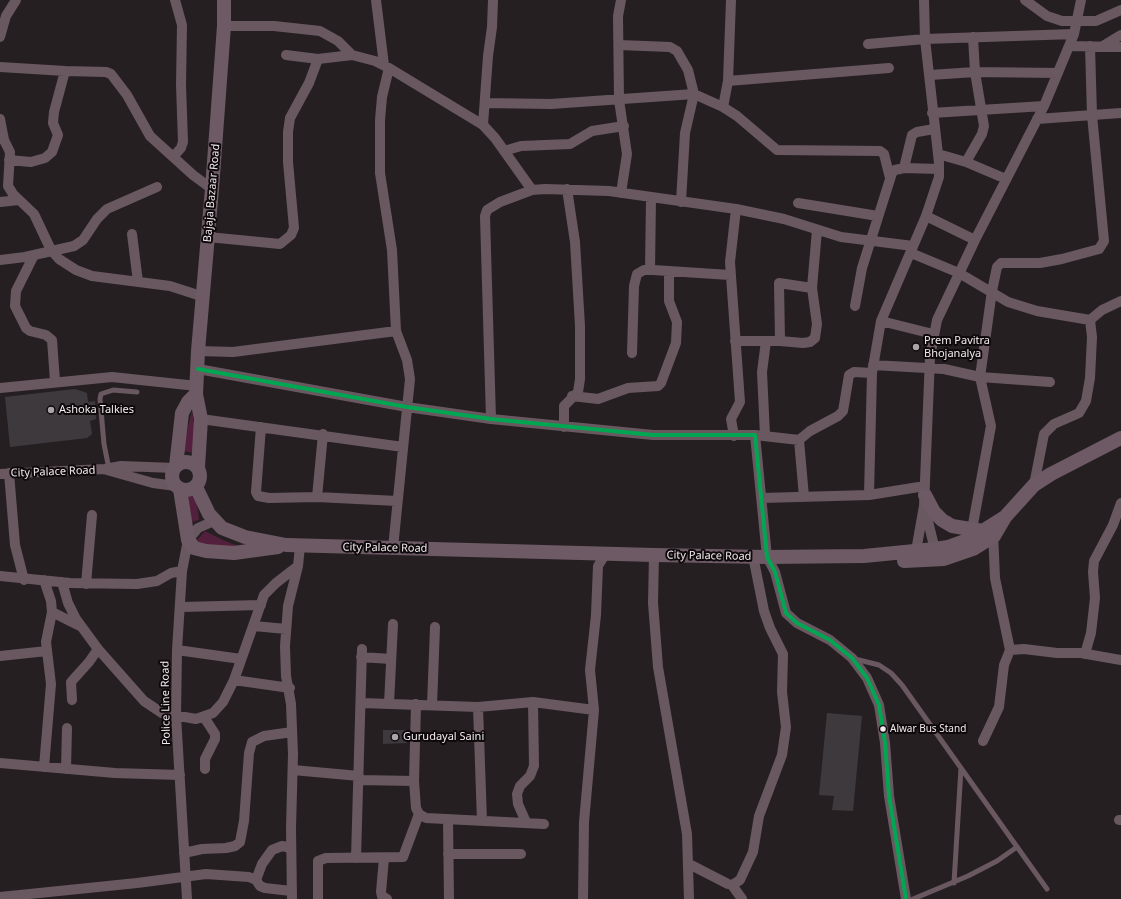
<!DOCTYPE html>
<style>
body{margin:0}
canvas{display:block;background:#251f22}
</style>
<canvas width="1121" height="899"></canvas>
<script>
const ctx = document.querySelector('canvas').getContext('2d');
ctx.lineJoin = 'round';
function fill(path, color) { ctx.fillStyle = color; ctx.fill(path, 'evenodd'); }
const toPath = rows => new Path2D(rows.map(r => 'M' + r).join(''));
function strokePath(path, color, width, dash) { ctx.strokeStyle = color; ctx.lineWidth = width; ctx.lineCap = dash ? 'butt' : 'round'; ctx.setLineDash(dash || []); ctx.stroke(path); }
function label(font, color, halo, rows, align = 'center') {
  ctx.font = font + ' "Noto Sans",sans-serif'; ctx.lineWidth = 4; ctx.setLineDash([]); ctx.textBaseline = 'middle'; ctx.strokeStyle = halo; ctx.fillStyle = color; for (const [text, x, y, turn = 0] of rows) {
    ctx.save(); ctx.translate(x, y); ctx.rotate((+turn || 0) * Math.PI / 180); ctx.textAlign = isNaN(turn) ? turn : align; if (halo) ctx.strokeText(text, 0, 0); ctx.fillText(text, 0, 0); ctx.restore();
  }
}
const green = toPath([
 [192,411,194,425,196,453,182,451],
 [196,494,199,520,191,522,186,496],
 [205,531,223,540,238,546,213,548,200,545,196,541]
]);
const building = toPath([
 [75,389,87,393,88,402,95,401,96,419,90,421,92,434,87,438,10,447,5,397],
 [827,713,862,716,853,811,832,810,834,796,819,795],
 [383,730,407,730,407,743,383,744]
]);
const lane = toPath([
 [109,469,104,444,100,399,101,394,113,390,137,392],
 [855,659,879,665,891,673,902,685,1047,889],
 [954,883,961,768],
 [913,899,968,876,997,861,1017,847]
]);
const street = toPath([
 [376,0,384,65],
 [621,0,618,16,619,100,627,154,621,193],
 [1025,0,1047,16,1062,21,1096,21,1121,10],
 [224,26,274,26,320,31,338,41,352,55],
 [0,37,6,16,16,0],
 [868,44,925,39,1074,34],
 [619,45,670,47,677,51,688,70,694,94,685,133,681,202],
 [1069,46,1121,47],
 [1103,46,1121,35],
 [286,55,318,59,352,55,375,61,389,68,483,125,495,138,532,190],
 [0,67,65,71,106,72,111,74,127,95,150,136,193,175,212,189],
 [389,68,382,97,380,120,380,173,392,250,396,331,407,360,410,379,393,548],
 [930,75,975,72,1058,73],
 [728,81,889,68],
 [485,103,551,104,694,94,723,107,737,116,777,150,880,151,884,154,890,178],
 [723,107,728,81,731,0],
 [932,113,1044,106],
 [0,119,4,140,10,152,8,186,13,194,34,214,51,250,59,259,76,270,92,276,170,286,204,297],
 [1037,119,1121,113],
 [483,125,488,56,492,27,493,0],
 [504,151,521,146,570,144,592,131,624,126],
 [938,154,966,162,1006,179],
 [173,157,181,148,183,142,181,85,182,25,175,0],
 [9,160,31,162,45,158,52,152,58,135,53,123,54,112,65,71],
 [966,162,982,134,984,126,975,72,973,37],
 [904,168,912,135,917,132,934,129],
 [0,202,19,200],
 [798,203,878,216],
 [926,216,975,240],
 [132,234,138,282],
 [208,237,280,244,291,235,294,228,288,162,288,132,290,118,309,83,318,59],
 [911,253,959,273,1008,302,1037,311,1090,320],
 [34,255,16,291,15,306,26,328,30,331,46,335,52,340,55,381],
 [0,260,25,257,74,246,83,240,97,219,107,209,157,187],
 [650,270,651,198],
 [855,306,862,268,892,173,895,170,904,168,939,169],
 [881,321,933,334],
 [735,341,780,341,803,343,810,342,815,338,817,324,812,288,817,230],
 [780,341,779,283,812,288],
 [198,351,233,352,396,331],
 [632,353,634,286,637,274,644,270,653,270,730,275],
 [873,365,944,369,980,377,1050,382],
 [198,369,407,407,491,419,653,435,755,435,767,557,775,572,786,613,797,623,830,640,852,658,867,678,879,705,885,743,889,796,906,899],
 [0,388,112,377,197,386],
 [572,396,598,399,628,388,658,386,661,383,676,343,677,322,669,301,669,271],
 [201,419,403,447],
 [491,419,485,216,487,210,500,202,532,190,545,189,609,191,736,209,784,219,841,237,913,246],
 [261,427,256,492,258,496,269,498,317,497,397,501],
 [564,427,564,406,578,392,580,379,580,326,575,242,567,189],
 [755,435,799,440,810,431,838,416,843,411,849,375,854,372,872,373],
 [765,435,762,372,766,341],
 [734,436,731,419,740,402,730,262,736,209],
 [799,440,804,497],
 [107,470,153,483,176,486],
 [9,473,15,545,24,580],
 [0,474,105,469,121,466,175,468],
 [1034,485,1044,434,1054,424,1079,413,1086,401,1090,378,1092,337,1090,320,1102,310,1121,301],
 [869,495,872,373,881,321,926,216,939,177,939,163,925,39,924,0],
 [317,497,323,434],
 [762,498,869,495,925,486],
 [925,509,936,554],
 [993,532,995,578,1010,650],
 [971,535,991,426,980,377,992,291,997,267,1001,263,1040,263,1062,259,1099,249,1104,241,1092,115,1090,46],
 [654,555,653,603,658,667,687,834,689,899],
 [917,556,916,551,924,506,930,357,937,320,975,240,1044,106,1074,34,1081,0],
 [0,576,70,583,137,584,157,581,171,573,182,571],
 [44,580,51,601,52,612,46,642,51,684,44,767],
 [62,582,68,603,76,619,98,649,144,701,162,713,196,719,213,713,223,702,234,680,264,595,276,583,298,566],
 [86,584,92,515],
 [181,607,261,605],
 [52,612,80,626],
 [254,626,286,629],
 [177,650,241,659],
 [1085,654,1091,633,1095,598,1093,572,1094,561,1113,525,1121,503],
 [0,656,47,651],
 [361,657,391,659],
 [234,680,290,688],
 [72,700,71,682,89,662,98,649],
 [361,703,478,707,533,702,594,710],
 [389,704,393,624],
 [416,704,414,781,416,808,419,814,426,818,544,824],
 [432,705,435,627],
 [478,707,482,821],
 [204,717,215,734,215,739,205,759,205,769],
 [983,741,999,707,1004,665,1010,650,1024,649,1057,653,1081,653,1121,660],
 [0,763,115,773,180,775],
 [66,769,67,728],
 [293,770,359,776],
 [359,780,414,781],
 [448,819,449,899],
 [1119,820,1121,820],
 [526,822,518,804,517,794,520,786,530,776,534,766,533,702],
 [184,853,202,849,226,848,235,846,240,842,244,821,249,753,252,742,264,736,292,732],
 [448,854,521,854],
 [356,858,362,649],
 [384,858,381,892,382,896,387,899],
 [689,864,728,884,732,885,740,880,753,852,759,816,782,755,786,727,782,692,783,654,770,628,764,611,753,556],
 [256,880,262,864,272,850,282,846,291,848],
 [732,885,742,899],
 [0,897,137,883,206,874,249,877,256,880,260,886,265,888,291,891],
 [187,899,176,716,177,650,182,571,188,540,198,528,214,521],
 [292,899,291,828,293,754,291,704,286,676,285,646,288,606,298,566,300,546],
 [318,899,318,861,326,858,403,857,419,814],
 [583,899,584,822,594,710,590,670,596,615,598,566,606,553]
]);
const secondary = toPath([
 '172 476a14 14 0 1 1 28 0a14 14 0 1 1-28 0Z',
 [176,466,182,413,188,402,196,394],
 [198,467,201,419,196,394,198,351,212,189,224,26,224,0],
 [196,487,209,514,222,528,245,537,286,545,654,555,767,557,864,556,935,549,948,547,970,539,1005,517,1034,485,1051,474,1121,438],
 [180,489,188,540,194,548,206,551,234,553,278,547],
 [925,495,934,512,942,520,952,526,983,531],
 [904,561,944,559,973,549,994,536,1004,519]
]);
const bus1 = toPath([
 [198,369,407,407,491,419,653,435,755,435,767,557,775,572,786,613,797,623,830,640,852,658,867,678,879,705,885,743,889,796,906,899]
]);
const markers = [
 [916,347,4,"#aba3a7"],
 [51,410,4,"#aba3a7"],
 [883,729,3.5,"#f3eaee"],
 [395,737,4,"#aba3a7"]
];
const busNames = [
 ["Alwar Bus Stand",890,729]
];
const streetNames = [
 ["Bajaja Bazaar Road",212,193,-85],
 ["City Palace Road",53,472,-2],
 ["City Palace Road",385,548,1],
 ["City Palace Road",709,556,1],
 ["Police Line Road",166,703,-91]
];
const poiNames = [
 ["Prem Pavitra",924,341],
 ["Bhojanalya",924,354],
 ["Ashoka Talkies",59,410],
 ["Gurudayal Saini",403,737]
];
fill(green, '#521f3c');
fill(building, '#3e393c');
strokePath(lane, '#6a5861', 5);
strokePath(street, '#6a5861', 10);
strokePath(secondary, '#6d5a64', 14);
strokePath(bus1, '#00a651', 4);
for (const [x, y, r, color] of markers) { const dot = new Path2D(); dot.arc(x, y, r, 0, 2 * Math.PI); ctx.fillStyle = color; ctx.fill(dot); strokePath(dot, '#0d080a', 1.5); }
label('10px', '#f3eaee', '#0d080a', busNames, 'left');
label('11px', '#f3eaee', '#0d080a', streetNames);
label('11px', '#f3eaee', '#0d080a', poiNames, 'left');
</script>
